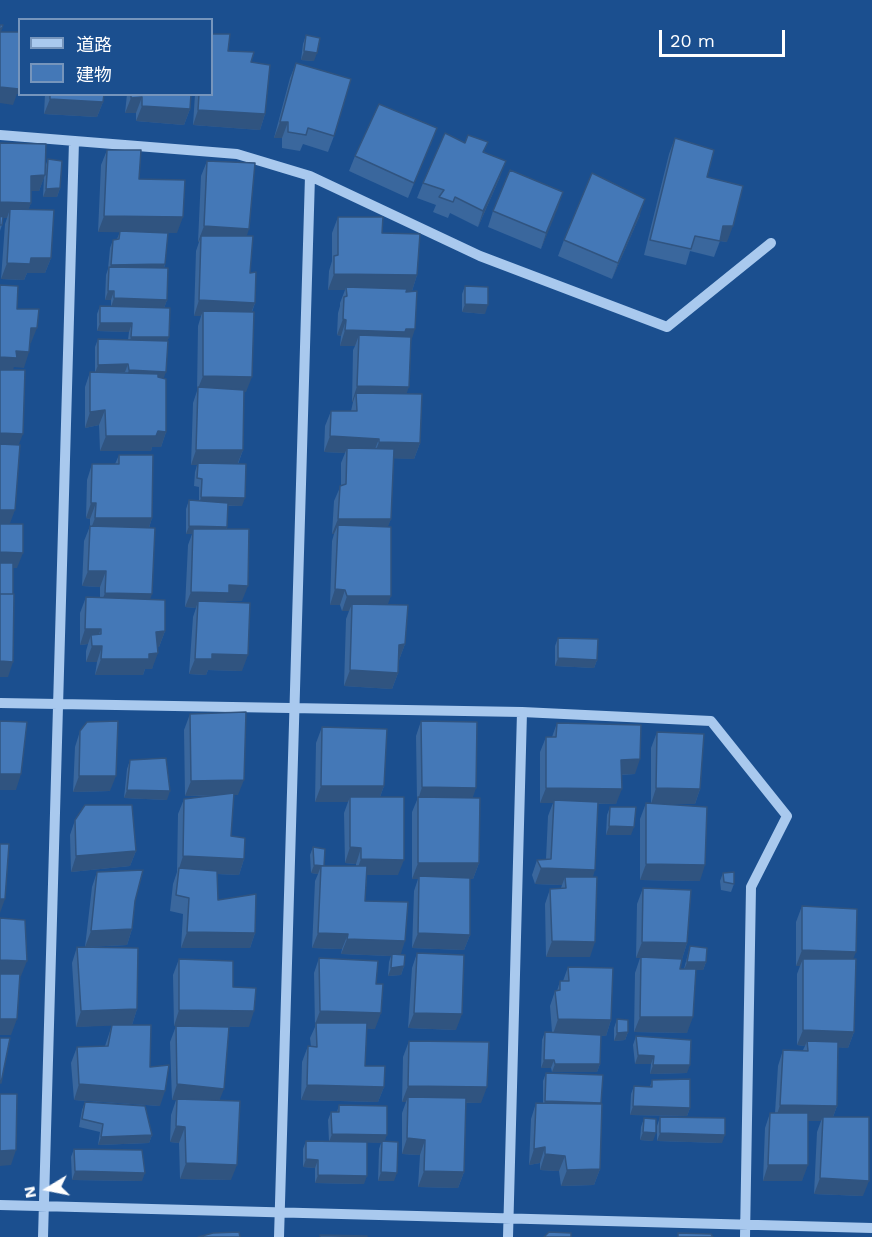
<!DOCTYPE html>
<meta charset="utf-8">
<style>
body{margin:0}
#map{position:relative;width:872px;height:1237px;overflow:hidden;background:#1b4f8f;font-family:"Work Sans","Noto Sans JP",sans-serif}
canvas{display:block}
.legend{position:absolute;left:18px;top:18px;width:195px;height:78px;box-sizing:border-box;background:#1b4f8f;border:2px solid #7695bc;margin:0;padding:8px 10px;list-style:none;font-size:18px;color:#fff}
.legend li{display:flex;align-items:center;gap:12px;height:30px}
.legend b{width:30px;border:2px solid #7695bc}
.north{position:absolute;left:18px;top:1159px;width:60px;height:60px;-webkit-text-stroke:4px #1b4f8f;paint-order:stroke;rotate:260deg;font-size:16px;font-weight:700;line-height:24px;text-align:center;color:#fff}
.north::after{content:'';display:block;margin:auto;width:21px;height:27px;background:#fff;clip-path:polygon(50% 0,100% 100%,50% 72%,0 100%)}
.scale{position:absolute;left:659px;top:30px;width:126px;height:27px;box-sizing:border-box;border:3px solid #fff;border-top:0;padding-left:8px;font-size:18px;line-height:21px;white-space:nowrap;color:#fff;-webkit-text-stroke:4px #1b4f8f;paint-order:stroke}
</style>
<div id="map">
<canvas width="872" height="1237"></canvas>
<ul class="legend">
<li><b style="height:8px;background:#a9c9ee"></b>道路</li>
<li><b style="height:16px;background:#4478b7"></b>建物</li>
</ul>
<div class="north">N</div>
<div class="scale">20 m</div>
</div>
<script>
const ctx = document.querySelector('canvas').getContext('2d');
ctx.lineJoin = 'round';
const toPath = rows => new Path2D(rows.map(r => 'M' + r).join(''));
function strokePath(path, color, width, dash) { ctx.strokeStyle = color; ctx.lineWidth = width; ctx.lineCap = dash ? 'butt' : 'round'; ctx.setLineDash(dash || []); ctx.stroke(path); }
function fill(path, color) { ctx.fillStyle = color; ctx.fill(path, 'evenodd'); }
const minor = toPath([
 [0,135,237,154,310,176,480,256,667,327,771,243],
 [0,703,522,712,711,721,787,816,751,887,745,1237],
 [0,1205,872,1228],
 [43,1237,74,141],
 [279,1237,310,176],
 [508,1237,522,712]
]);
const wall = toPath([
 [306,35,314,61,301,60,303,44],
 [228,51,251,62,265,114,260,130,193,125,195,94,212,94],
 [296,63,334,136,328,152,303,144,300,151,282,148,282,138,274,138,290,78],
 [45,94,104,94,103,102,97,117,44,114],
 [127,94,191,94,190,109,184,125,136,121,136,113,125,113],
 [437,128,408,198,349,171,355,156],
 [675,138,707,177,727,242,720,241,714,257,690,251,686,265,644,255,669,154],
 [0,143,45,167,48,159,60,188,57,197,43,197,44,177,39,191,31,191,31,203,28,209,51,258,45,273,27,273,24,280,1,279,5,224,7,218,3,218,2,225,0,231],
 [465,143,485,152,500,177,478,227,450,213,448,218,433,212,436,205,417,198,423,183],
 [107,150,139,179,177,233,148,232,165,264,164,268,167,300,164,308,169,337,167,341,163,378,166,432,161,447,152,447,151,451,100,451,99,425,85,428,85,387,90,372,95,372,95,347,98,339,128,340,129,332,97,331,97,314,100,306,111,306,111,300,105,300,106,275,108,269,110,248,113,240,117,239,120,232,98,232,101,165],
 [207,161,247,236,250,273,255,303,252,312,246,392,244,392,243,450,238,464,242,506,228,506,227,529,242,601,226,601,226,602,242,671,208,670,206,675,189,674,193,617,196,608,185,607,188,545,192,534,186,534,186,509,189,500,199,501,199,487,194,486,195,472,197,465,191,465,193,403,197,391,198,326,201,316,194,316,196,251,199,242,198,242,201,176],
 [563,192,541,249,488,227,493,211],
 [640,215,612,279,558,256,564,240],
 [338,217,382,233,417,275,412,291,406,291,411,342,406,394,420,443,414,459,393,458,391,519,387,527,388,605,405,644,399,660,398,673,392,689,344,686,346,619,349,611,342,611,340,605,330,605,332,541,334,534,332,534,334,501,341,485,341,463,345,453,324,452,325,426,331,411,351,411,353,402,352,402,353,350,355,346,340,346,341,336,337,335,338,313,340,306,340,303,345,290,328,290,329,271,332,261,332,233],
 [465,286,485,314,462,312,462,294],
 [119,455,152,518,149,528,150,600,165,631,159,647,157,647,152,669,145,669,143,675,95,675,97,662,86,662,86,651,88,644,80,645,80,613,86,597,100,598,100,587,82,586,84,541,90,526,90,519,86,518,87,480,92,464,115,464],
 [558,638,597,660,594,668,555,666,555,646],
 [190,714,238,795,234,795,231,836,244,859,239,875,217,874,218,900,255,933,250,948,181,948,183,914,170,911,173,884,177,872,178,814,184,799,214,796,185,796,184,730],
 [421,721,473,797,479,863,473,879,470,879,470,935,464,950,412,948,414,891,418,879,412,879,412,812,417,800,416,736],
 [557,723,635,774,621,775,616,804,598,804,593,877,590,957,546,957,545,904,550,889,561,888,562,885,535,884,532,875,537,860,546,859,548,816,553,803,540,803,540,752,546,737,552,737],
 [322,727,384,786,380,797,398,875,367,875,365,901,400,955,404,966,401,975,388,976,389,962,391,956,341,954,342,949,312,948,315,881,318,874,311,873,310,855,313,847,324,866,356,866,356,864,345,863,344,813,348,802,315,802,316,743],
 [80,731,110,791,73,792,75,747],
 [657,732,700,789,695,804,662,804,700,881,640,880,640,819,646,803,651,803,651,748],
 [130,760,167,800,124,798,127,769],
 [610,807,631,835,606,835,607,815],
 [75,820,136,851,130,866,71,872,70,835],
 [97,872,135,901,132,929,127,945,85,947,92,887],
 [723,873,734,884,731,892,721,890,720,881],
 [643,888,687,943,682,959,680,969,684,969,690,946,706,962,703,970,696,970,687,1033,634,1032,635,973,640,958,636,958,637,904],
 [802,906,853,959,854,1032,848,1048,838,1047,837,1106,833,1117,863,1196,814,1194,817,1132,821,1121,808,1121,802,1181,763,1181,765,1128,770,1113,775,1113,778,1066,783,1050,803,1050,805,1046,797,1045,797,974,800,966,796,966,796,922],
 [77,947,137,1009,132,1025,150,1067,160,1106,74,1100,71,1063,77,1047,105,1046,112,1025,76,1027,72,963],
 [417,953,456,1030,408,1028,412,968],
 [319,958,376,984,375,1029,366,1028,365,1066,384,1087,378,1102,301,1100,302,1062,308,1046,311,1047,310,1038,315,1027,314,973],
 [179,959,233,987,249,1027,174,1026,173,975],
 [568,967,611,1020,606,1036,601,1036,600,1064,597,1072,552,1072,551,1068,541,1068,542,1040,545,1032,552,1032,550,1006,555,991,557,991,560,981,563,981],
 [617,1019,628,1032,625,1040,614,1041,614,1028],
 [176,1026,220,1100,231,1180,180,1179,179,1143,170,1142,171,1115,176,1100,172,1100,170,1042],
 [636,1036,687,1073,650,1074,651,1064,635,1064,633,1045],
 [409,1041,481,1103,466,1103,464,1172,458,1188,418,1187,420,1155,402,1154,402,1113,406,1102,402,1102,403,1057],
 [546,1073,601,1104,600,1169,594,1185,561,1186,559,1171,540,1170,540,1163,529,1165,531,1119,536,1103,543,1103,543,1081],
 [652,1080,690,1108,687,1116,630,1115,631,1094,634,1086,650,1087],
 [85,1102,152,1135,149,1143,98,1145,100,1132,79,1127,82,1110],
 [339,1105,385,1141,394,1181,378,1181,379,1149,381,1143,367,1142,364,1184,315,1183,315,1168,303,1167,303,1149,306,1141,329,1141,328,1120,331,1112,337,1112],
 [660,1117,722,1143,657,1141,657,1126],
 [644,1118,653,1141,640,1140,641,1127],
 [74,1149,142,1181,72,1180,71,1157]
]);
const shadedWall = toPath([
 [304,51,317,53,314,61,301,60],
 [19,78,20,79,20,94,38,94,38,96,17,94,13,105,0,103,0,87],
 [142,97,136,113,125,113,131,98],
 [50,99,103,102,97,117,44,114],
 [142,106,190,109,184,125,136,121],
 [198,110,265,114,260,130,193,125],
 [280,122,288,122,282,138,274,138],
 [437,128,431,144,408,198,414,183],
 [506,161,500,177,478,227,483,211],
 [45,175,39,191,25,191,31,176],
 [60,188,57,197,43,197,46,189],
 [563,192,558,208,541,249,546,233],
 [645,199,640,215,612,279,618,263],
 [0,202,31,203,25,219,10,209,7,218,0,218],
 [104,216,183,217,177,233,98,232],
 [204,226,249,229,244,245,201,236,199,242,198,242],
 [723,226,733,226,727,242,720,241],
 [31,258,51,258,45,273,27,273,24,280,1,279,7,263],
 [165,264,162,272,109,270,111,265],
 [334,274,417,275,412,291,346,290,346,287,345,290,328,290],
 [108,291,114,291,111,300,105,300],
 [114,298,167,300,164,308,111,307],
 [199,300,255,303,249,318,203,311,201,316,194,316],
 [465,304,488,305,485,314,462,312],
 [343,319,346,320,341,336,337,335],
 [100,323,132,323,129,332,97,331],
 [31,328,37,328,31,343,25,343],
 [415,329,410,345,359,335,355,346,340,346,345,330],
 [131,337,169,337,166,345,128,346],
 [16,351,29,352,24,368,14,367,12,373,0,373,0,357],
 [128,364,125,372,95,373,98,365],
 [129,370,166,372,163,380,126,378],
 [203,376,252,377,246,392,198,391,198,387,197,391],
 [357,386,409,387,403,403,356,393,353,402,352,402],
 [105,410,99,425,85,428,90,412],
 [158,431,166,432,161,447,152,447,151,451,100,451,106,436],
 [0,433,23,434,17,449,0,449],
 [330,436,379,439,373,454,347,448,345,453,324,452],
 [379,442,420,443,414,459,373,458],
 [196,450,243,450,237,465,191,465],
 [201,497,245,498,242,506,199,505],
 [91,503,96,503,90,519,86,518],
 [0,510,15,510,9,526,0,526],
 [95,518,152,518,147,534,89,534],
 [338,519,391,519,385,534,338,525,334,534,332,534],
 [189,526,227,527,224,535,193,529,192,534,186,534],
 [0,552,23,553,17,568,0,568],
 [88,571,106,571,100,587,82,586],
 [229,585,248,586,242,601,226,601,223,609,198,601,196,608,185,607,191,592],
 [335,589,345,590,340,605,330,605],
 [105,593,152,594,147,609,99,608],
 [347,596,391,596,385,612,352,604,349,611,342,611],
 [85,629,101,629,95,644,91,635,88,644,80,645],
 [165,631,159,647,150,647,156,632],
 [405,644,399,660,394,660,399,645],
 [92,646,102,646,97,662,86,662],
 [158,653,152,669,145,669,143,675,95,675,101,659],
 [212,654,248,655,242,671,208,670,206,675,189,674,195,659],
 [558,658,597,660,594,668,555,666],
 [0,661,13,662,8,677,0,677],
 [350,670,398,673,392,689,344,686],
 [640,759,635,774,615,775,621,760],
 [0,774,21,774,16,790,0,790],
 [79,776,116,776,110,791,73,792],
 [244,780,238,795,185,796,191,781],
 [321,786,384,786,378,802,350,797,348,802,315,802],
 [422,787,476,788,471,803,418,800],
 [546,788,622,789,616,804,554,803,554,800,553,803,540,803],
 [656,788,700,789,695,804,651,804],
 [127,790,170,791,167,800,124,798],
 [609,826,634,827,631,835,606,835],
 [350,847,361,848,356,864,345,863],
 [136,851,130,866,71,872,76,856],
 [183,856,244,859,239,875,178,872],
 [361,859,404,860,398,875,355,875],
 [418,863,479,863,473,879,419,879,419,876,418,879,412,879],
 [646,864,705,865,700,881,640,880],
 [314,865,324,866,321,866,318,874,311,873],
 [541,868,595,870,590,886,565,877,562,885,535,884],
 [0,899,5,899,0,913],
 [132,929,127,945,85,947,91,931],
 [187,932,255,933,250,948,181,948],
 [318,933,348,934,342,949,312,948],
 [418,933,470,935,464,950,412,948],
 [347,939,405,941,400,957,392,954,391,956,341,954],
 [552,941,595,942,590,957,546,957],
 [642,942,687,943,682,959,636,958],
 [802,950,856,952,850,967,803,959,800,966,796,966],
 [0,960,27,961,21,976,0,976],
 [687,962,706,962,703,970,684,970],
 [404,966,401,975,388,976,391,968],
 [137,1009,132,1025,76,1027,81,1011],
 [179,1010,254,1011,249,1027,174,1026],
 [320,1011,381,1013,375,1029,316,1027,316,1023,314,1027],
 [414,1013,462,1014,456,1030,408,1028],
 [640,1017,693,1017,687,1033,634,1032],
 [0,1019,17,1019,11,1035,0,1035],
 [558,1019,611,1020,606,1036,553,1034],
 [803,1030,854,1032,848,1048,807,1046,807,1041,805,1046,797,1045],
 [628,1032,625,1040,614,1041,617,1033],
 [638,1055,654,1056,651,1064,635,1064],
 [544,1060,554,1060,551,1068,541,1068],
 [555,1064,600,1064,597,1072,552,1072],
 [653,1065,690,1065,687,1073,650,1074],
 [79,1084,165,1091,160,1106,74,1100],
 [177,1084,224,1089,218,1104,172,1100],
 [307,1085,384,1087,378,1102,301,1100],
 [408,1086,487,1087,481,1103,408,1102,408,1097,406,1102,402,1102],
 [545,1101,601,1103,598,1111,542,1110],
 [780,1105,837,1106,831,1122,823,1117,821,1121,775,1121],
 [633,1106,690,1108,687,1116,630,1115],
 [176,1126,185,1127,179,1143,170,1142],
 [643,1132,656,1133,653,1141,640,1140],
 [660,1133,725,1135,722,1143,657,1141],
 [332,1134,387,1135,384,1143,329,1142],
 [152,1135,149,1143,98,1145,101,1137],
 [407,1138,425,1140,420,1155,402,1154],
 [545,1147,540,1163,529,1165,534,1149],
 [16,1150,11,1165,0,1166,0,1151],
 [545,1154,565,1156,559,1171,540,1170],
 [306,1159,318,1160,315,1168,303,1167],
 [186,1163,237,1165,231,1180,180,1179],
 [768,1165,808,1165,802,1181,763,1181],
 [600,1169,594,1185,561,1186,567,1170],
 [75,1171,145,1173,142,1181,72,1180],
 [424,1171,464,1172,458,1188,418,1187],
 [381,1172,397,1173,394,1181,378,1181],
 [318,1175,367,1176,364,1184,315,1183],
 [820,1178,869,1181,863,1196,814,1194]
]);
const building = toPath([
 [0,25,3,25,0,32,20,32,19,89,0,87,0,25],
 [212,34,230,34,228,51,254,52,251,62,270,65,265,114,198,110,199,94,212,94,212,34],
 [306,35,320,38,317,53,304,51,306,35],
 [296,63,351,79,334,136,308,128,306,135,288,132,288,122,280,122,296,63],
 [50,94,104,94,103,102,50,99,50,94],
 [131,94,191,94,190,109,142,106,142,97,131,98,131,94],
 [379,104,437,128,414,183,355,156,379,104],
 [445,133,465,143,468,135,488,142,483,152,506,161,483,211,455,197,453,202,439,197,444,190,423,183,445,133],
 [675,138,714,150,707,177,743,186,733,226,723,226,720,241,695,236,691,249,650,240,675,138],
 [0,143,46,144,45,175,31,176,31,203,0,202,0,143],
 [107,150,141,150,139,179,185,180,183,217,104,216,107,150],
 [48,159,62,161,60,188,46,189,48,159],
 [207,161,255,163,249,229,204,226,207,161],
 [510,170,563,192,546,233,493,211,510,170],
 [592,173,645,199,618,263,564,240,592,173],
 [10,209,54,210,51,258,31,258,30,264,7,263,10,209],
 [0,216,3,217,2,225,0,225,0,216],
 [338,217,383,217,382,233,420,234,417,275,334,274,334,256,338,255,338,217],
 [120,231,168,233,165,264,111,265,113,240,119,239,120,231],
 [201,236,253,236,250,273,256,272,255,303,199,300,201,236],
 [109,267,168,268,167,300,114,298,114,291,108,291,109,267],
 [0,285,18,286,17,309,39,309,37,328,31,328,29,352,16,351,17,358,0,357,0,285],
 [465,286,488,287,488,305,465,304,465,286],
 [346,287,407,289,406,292,417,291,415,329,406,329,405,332,345,330,346,320,343,319,344,297,347,296,346,287],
 [100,306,170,308,169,337,131,337,132,323,100,323,100,306],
 [203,311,254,312,252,377,203,376,203,311],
 [359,335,411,337,409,387,357,386,359,335],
 [98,339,168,341,166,372,129,370,128,364,98,365,98,339],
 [0,370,25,370,23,434,0,433,0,370],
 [90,372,158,374,158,377,166,379,166,432,158,431,156,436,106,436,105,410,90,412,90,372],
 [198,387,244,390,243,450,196,450,198,387],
 [356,393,422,394,420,443,379,442,379,439,330,436,331,411,357,411,356,393],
 [0,444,20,445,15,510,0,510,0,444],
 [347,448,394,449,391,519,338,519,340,486,346,484,347,448],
 [119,455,153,455,152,518,95,518,96,503,91,503,92,464,119,464,119,455],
 [198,463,246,464,245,498,201,497,202,479,197,478,198,463],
 [189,500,228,503,227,527,189,526,189,500],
 [0,524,23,524,23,553,0,552,0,524],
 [338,525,391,527,391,596,347,596,345,590,335,589,338,525],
 [90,526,155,528,152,594,105,593,106,571,88,571,90,526],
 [193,529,249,529,248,586,229,585,229,593,191,592,193,529],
 [0,563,13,563,13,594,0,594,0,563],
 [0,594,14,594,13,662,0,661,0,594],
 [86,597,165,600,165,631,156,632,158,653,149,654,149,659,101,659,102,646,92,646,91,635,101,634,101,629,85,629,86,597],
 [198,601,250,603,248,655,212,654,212,659,195,659,198,601],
 [352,604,408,605,405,644,399,645,398,673,350,670,352,604],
 [558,638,598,639,597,660,558,658,558,638],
 [246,712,244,780,191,781,190,714,246,712],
 [0,721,27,722,21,774,0,774,0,721],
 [118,721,116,776,79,776,80,731,87,722,118,721],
 [421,721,477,722,476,788,422,787,421,721],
 [557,723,641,725,640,759,621,760,622,789,546,788,546,737,556,737,557,723],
 [322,727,387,729,384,786,321,786,322,727],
 [657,732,704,734,700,789,656,788,657,732],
 [166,758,170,791,127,790,130,760,166,758],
 [234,793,231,836,245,838,244,859,183,856,184,799,234,793],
 [350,797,404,797,404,860,361,859,361,848,350,847,350,797],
 [418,797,480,798,479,863,418,863,418,797],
 [554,800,598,802,595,870,541,868,537,860,551,859,554,800],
 [646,803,707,807,705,865,646,864,646,803],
 [85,805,132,805,136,851,76,856,75,820,85,805],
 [610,807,636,807,634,827,609,826,610,807],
 [0,844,9,844,5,899,0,899,0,844],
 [313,847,325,849,324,866,314,865,313,847],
 [321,866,367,866,365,901,408,902,405,941,347,939,348,934,318,933,321,866],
 [179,868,217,871,218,900,256,894,255,933,187,932,189,898,176,895,179,868],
 [143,870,135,901,132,929,91,931,97,872,143,870],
 [734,872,734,884,724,882,723,873,734,872],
 [419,876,470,878,470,935,418,933,419,876],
 [565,877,597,877,595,942,552,941,550,889,566,888,565,877],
 [643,888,691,890,687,943,642,942,643,888],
 [802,906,857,909,856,952,802,950,802,906],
 [0,918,25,920,27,961,0,960,0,918],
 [690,946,707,948,706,962,687,962,690,946],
 [77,947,138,948,137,1009,81,1011,77,947],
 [417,953,464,955,462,1014,414,1013,417,953],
 [392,954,405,955,404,966,391,968,392,954],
 [641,957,682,959,680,969,696,969,693,1017,640,1017,641,957],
 [319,958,378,961,376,984,383,984,381,1013,320,1011,319,958],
 [179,959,233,961,233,987,256,988,254,1011,179,1010,179,959],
 [803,959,856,959,854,1032,803,1030,803,959],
 [568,967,613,968,611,1020,558,1019,555,991,560,990,560,981,569,981,568,967],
 [0,974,20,974,17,1019,0,1019,0,974],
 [617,1019,628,1020,628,1032,617,1033,617,1019],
 [316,1023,367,1023,365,1066,385,1066,384,1087,307,1085,308,1046,317,1047,316,1023],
 [112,1025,151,1025,150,1067,169,1065,165,1091,79,1084,77,1047,108,1046,112,1025],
 [176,1026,229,1027,224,1089,177,1084,176,1026],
 [545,1032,601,1035,600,1064,555,1064,554,1060,544,1060,545,1032],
 [636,1036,691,1040,690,1065,653,1065,654,1056,638,1055,636,1036],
 [0,1038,10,1038,1,1083,0,1083,0,1038],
 [409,1041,489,1042,487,1087,408,1086,409,1041],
 [807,1041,838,1042,837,1106,780,1105,783,1050,808,1051,807,1041],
 [546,1073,603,1075,601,1103,545,1101,546,1073],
 [690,1079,690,1108,633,1106,634,1086,652,1087,652,1080,690,1079],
 [0,1094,17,1094,16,1150,0,1151,0,1094],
 [408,1097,466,1098,464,1172,424,1171,425,1140,407,1138,408,1097],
 [177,1099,240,1101,237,1165,186,1163,185,1127,176,1126,177,1099],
 [85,1102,145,1106,152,1135,101,1137,103,1124,82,1119,85,1102],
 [536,1103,602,1104,600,1169,567,1170,565,1156,545,1154,545,1147,534,1149,536,1103],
 [339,1105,387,1106,387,1135,332,1134,331,1112,339,1112,339,1105],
 [770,1113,808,1113,808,1165,768,1165,770,1113],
 [660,1117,725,1118,725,1135,660,1133,660,1117],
 [823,1117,869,1117,869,1181,820,1178,823,1117],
 [644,1118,656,1119,656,1133,643,1132,644,1118],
 [306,1141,367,1142,367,1176,318,1175,318,1160,306,1159,306,1141],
 [382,1141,398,1142,397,1173,381,1172,382,1141],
 [74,1149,142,1150,145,1173,75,1171,74,1149],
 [239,1232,240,1237,198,1237,213,1233,239,1232],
 [549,1232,571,1233,571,1237,544,1237,549,1232],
 [678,1233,711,1234,713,1237,678,1237,678,1233],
 [320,1235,367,1236,367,1237,320,1237,320,1235]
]);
strokePath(minor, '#a9c9ee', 10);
fill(wall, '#3a679d');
fill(shadedWall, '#305480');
fill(building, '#4478b7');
strokePath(building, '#305480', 1.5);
</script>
